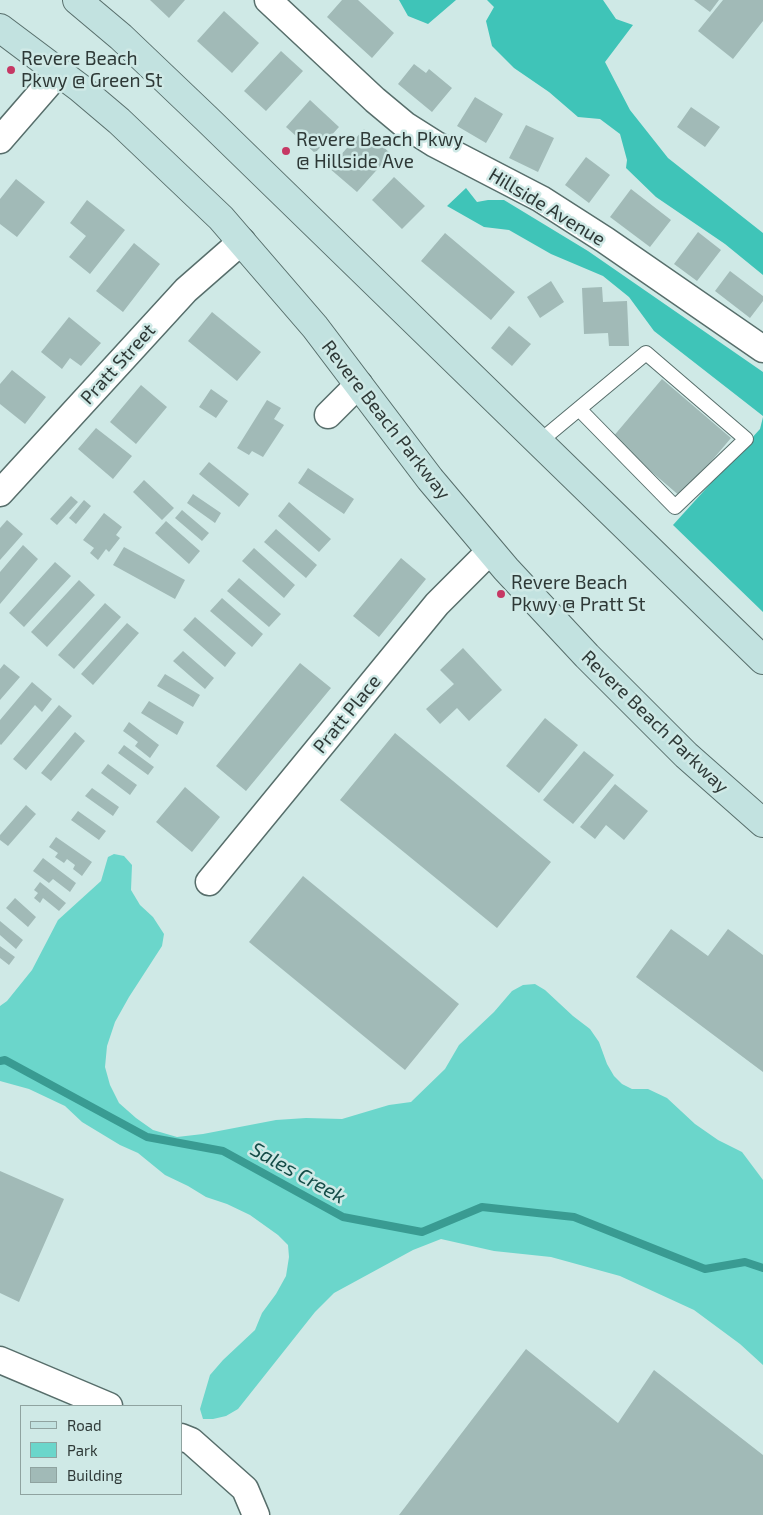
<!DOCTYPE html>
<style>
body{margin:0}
#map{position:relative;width:763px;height:1515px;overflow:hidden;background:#cfe9e6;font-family:"Exo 2",sans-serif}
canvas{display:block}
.legend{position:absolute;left:20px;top:1405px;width:162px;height:90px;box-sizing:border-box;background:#cfe9e6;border:1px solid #8fa3a0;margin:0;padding:6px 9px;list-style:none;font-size:15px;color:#2e3937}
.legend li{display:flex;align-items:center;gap:10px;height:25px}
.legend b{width:25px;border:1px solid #8fa3a0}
</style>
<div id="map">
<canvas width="763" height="1515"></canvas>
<ul class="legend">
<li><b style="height:6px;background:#c2e2e0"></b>Road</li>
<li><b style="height:14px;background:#6bd6cb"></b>Park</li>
<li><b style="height:14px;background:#a1bab7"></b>Building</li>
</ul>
</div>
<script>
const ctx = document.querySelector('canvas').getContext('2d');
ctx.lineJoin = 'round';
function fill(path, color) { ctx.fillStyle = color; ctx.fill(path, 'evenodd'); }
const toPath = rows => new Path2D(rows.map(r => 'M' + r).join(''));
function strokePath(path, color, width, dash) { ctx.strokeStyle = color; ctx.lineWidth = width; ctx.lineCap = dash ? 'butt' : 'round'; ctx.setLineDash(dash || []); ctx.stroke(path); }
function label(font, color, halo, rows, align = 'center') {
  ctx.font = font + ' "Exo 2",sans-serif'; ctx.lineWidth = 5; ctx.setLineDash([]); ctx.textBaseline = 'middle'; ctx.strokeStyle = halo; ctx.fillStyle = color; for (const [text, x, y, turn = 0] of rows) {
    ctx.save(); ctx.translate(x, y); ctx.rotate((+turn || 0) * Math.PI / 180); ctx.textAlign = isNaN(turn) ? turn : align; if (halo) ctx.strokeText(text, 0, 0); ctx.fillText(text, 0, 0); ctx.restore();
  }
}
const green = toPath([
 [114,854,124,856,132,865,131,890,140,905,153,917,164,934,162,946,129,997,115,1022,107,1046,105,1067,110,1085,119,1103,136,1118,153,1130,177,1137,203,1134,276,1120,306,1118,342,1119,389,1105,411,1102,445,1069,459,1045,494,1012,512,991,523,985,535,984,545,990,573,1016,590,1029,599,1042,607,1064,614,1076,622,1084,632,1089,648,1089,667,1098,695,1124,718,1140,742,1152,763,1180,763,1365,740,1344,694,1310,620,1276,551,1257,494,1251,441,1239,413,1250,334,1293,315,1312,238,1409,226,1416,213,1419,203,1419,200,1409,210,1375,223,1360,255,1330,262,1313,276,1294,286,1276,289,1257,288,1245,278,1235,250,1215,227,1204,206,1197,188,1186,165,1175,138,1153,120,1145,82,1122,65,1106,29,1089,0,1081,0,1006,7,1001,32,970,58,920,101,881,108,857]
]);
const forest = toPath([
 [399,0,456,0,428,24,408,16],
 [487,0,603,0,616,19,633,25,605,62,630,110,668,158,763,233,763,275,725,244,656,197,626,168,627,160,620,134,600,119,578,117,549,92,514,68,492,46,486,21,494,7],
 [466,188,477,202,488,200,504,200,588,251,763,372,763,416,654,331,629,297,603,276,551,254,509,230,484,227,447,206],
 [763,417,763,612,673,525,760,429]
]);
const stream = toPath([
 [0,1061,5,1060,147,1137,223,1151,343,1217,422,1232,482,1207,574,1217,705,1269,745,1262,763,1268]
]);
const building = toPath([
 [150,0,185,0,169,18],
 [342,0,358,0,394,33,372,58,327,17],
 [694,0,719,0,710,12],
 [723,0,763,0,763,21,733,59,698,31],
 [224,11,259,43,232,73,197,41],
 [281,51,303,71,266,111,244,91],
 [414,64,426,73,429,69,452,88,432,112,398,84],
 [475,97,503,114,486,143,457,126],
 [310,100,339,127,315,153,286,127],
 [691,107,720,127,705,147,677,127],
 [526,125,554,138,538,172,509,158],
 [364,129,391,154,357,192,329,168],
 [586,157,610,175,589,203,565,185],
 [394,177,425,206,402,229,372,200],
 [16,179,45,202,17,237,0,224,0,199],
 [631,189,671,220,650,247,610,217],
 [87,200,125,230,90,274,69,257,86,236,70,223],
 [698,232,721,250,697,281,674,264],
 [445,233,515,292,491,320,421,261],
 [134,243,160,264,123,312,96,291],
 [730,271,763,296,763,301,750,318,715,291],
 [551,281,564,302,540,318,527,297],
 [602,287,603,302,627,301,629,346,609,346,608,333,584,334,582,288],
 [212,312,261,352,237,381,188,341],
 [69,317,101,343,81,366,70,358,62,369,41,352],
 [509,326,531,344,512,366,491,348],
 [12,370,46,397,25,424,0,404,0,384],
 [662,379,731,438,681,497,612,438],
 [141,385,167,407,136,444,110,422],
 [211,389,228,401,216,418,199,407],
 [267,400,281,408,274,419,284,425,263,457,252,451,249,455,237,448],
 [96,428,132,456,113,479,78,449],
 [209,462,249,494,239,507,199,474],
 [308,468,354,499,344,514,298,483],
 [144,480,174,508,162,520,133,492],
 [193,494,221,513,215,523,187,503],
 [71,496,78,502,57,525,50,519],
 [84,500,91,506,76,524,69,518],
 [289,502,331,539,319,552,278,516],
 [182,510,209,533,202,541,175,518],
 [104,513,122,527,116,535,120,538,109,552,106,549,98,560,90,553,94,548,83,540],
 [7,520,23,534,0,560,0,528],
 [166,521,200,551,189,564,155,533],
 [276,529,317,565,306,578,264,542],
 [23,545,38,559,0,604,0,572],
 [124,547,185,580,175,599,113,565],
 [254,548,295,585,284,598,242,561],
 [401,558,426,579,379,637,353,616],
 [55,562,71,576,24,627,9,613],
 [239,578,281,614,269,627,227,591],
 [79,580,95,595,47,647,31,632],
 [222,598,263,634,252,647,210,611],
 [105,603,121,617,74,669,58,655],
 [195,617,236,653,225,667,183,630],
 [127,623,139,633,93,685,81,674],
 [463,648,502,690,469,721,457,708,440,724,426,709,454,684,440,670],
 [183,651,214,678,205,689,173,661],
 [300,663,331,688,246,791,216,766],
 [4,664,20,677,0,700,0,669],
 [165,674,200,695,193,707,157,686],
 [32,682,52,699,42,712,35,705,1,745,0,744,0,720],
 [149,701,184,722,177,735,141,713],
 [59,705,72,716,26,770,13,759],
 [545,718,578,745,539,793,506,766],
 [129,722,159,745,150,758,135,746,138,742,123,731],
 [75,732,85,741,51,781,41,773],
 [395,733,551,862,497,928,340,800],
 [124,745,154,767,148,775,118,753],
 [584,751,614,775,573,824,543,800],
 [108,764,137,785,130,795,101,773],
 [615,784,648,811,624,840,606,825,595,839,580,827],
 [185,787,220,817,192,852,156,822],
 [92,788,119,807,113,816,85,796],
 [26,805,36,814,8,846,0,840,0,835],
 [78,811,106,831,99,840,71,820],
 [56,837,92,862,82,876,73,869,75,865,67,859,64,863,55,857,58,853,49,847],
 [43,858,76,883,70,892,53,879,49,883,33,871],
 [303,876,459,1004,405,1070,249,942],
 [40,882,66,903,59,911,43,898,40,903,34,898,38,893,34,890],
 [15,898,36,917,28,927,6,908],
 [0,921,23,940,16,949,0,935],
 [671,929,708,956,728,929,763,955,763,1072,636,977],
 [0,946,15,957,9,965,0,958],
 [0,1171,64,1199,19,1302,0,1293],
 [526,1349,618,1423,654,1370,763,1455,763,1515,399,1515]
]);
const lane = toPath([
 [539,442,646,353,746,439,675,507,579,409]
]);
const street = toPath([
 [268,0,375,100,405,125,435,144,541,199,605,240,763,349],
 [0,140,59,72],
 [328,415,359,384],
 [0,493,186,290,242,241],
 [209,882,437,604,490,551],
 [0,1360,109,1406],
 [181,1437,191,1441,245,1489,256,1515]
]);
const secondary = toPath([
 [77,0,121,37,207,119,763,660],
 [0,28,80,88,119,121,221,218,315,327,430,479,506,569,587,656,686,755,763,823]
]);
const markers = [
 [11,70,5,"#c63864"],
 [286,151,5,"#c63864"],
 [501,594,5,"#c63864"]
];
const poiNames = [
 ["Revere Beach",21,59],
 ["Pkwy @ Green St",21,81],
 ["Revere Beach Pkwy",296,140],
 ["@ Hillside Ave",296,162],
 ["Revere Beach",511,583],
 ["Pkwy @ Pratt St",511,605]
];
const streetNames = [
 ["Hillside Avenue",547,207,31],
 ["Pratt Street",118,364,-48],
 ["Revere Beach Parkway",386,420,52],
 ["Pratt Place",347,714,-51],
 ["Revere Beach Parkway",655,722,44]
];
const waterNames = [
 ["Sales Creek",298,1173,29]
];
fill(green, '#6bd6cb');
fill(forest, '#3fc4b8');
strokePath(stream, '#399b92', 8);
fill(building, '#a1bab7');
strokePath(lane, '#576e6b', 16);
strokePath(street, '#576e6b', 29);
strokePath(secondary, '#576e6b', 30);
strokePath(lane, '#fff', 14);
strokePath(street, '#fff', 26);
strokePath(secondary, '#c2e2e0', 28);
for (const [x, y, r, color] of markers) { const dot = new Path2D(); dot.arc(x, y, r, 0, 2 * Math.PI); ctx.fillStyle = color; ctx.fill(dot); strokePath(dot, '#cfe9e6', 2); }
label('19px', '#2e3937', '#cfe9e6', poiNames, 'left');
label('19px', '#2e3937', '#cfe9e6', streetNames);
label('italic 20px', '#144c47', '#cfe9e6', waterNames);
</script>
